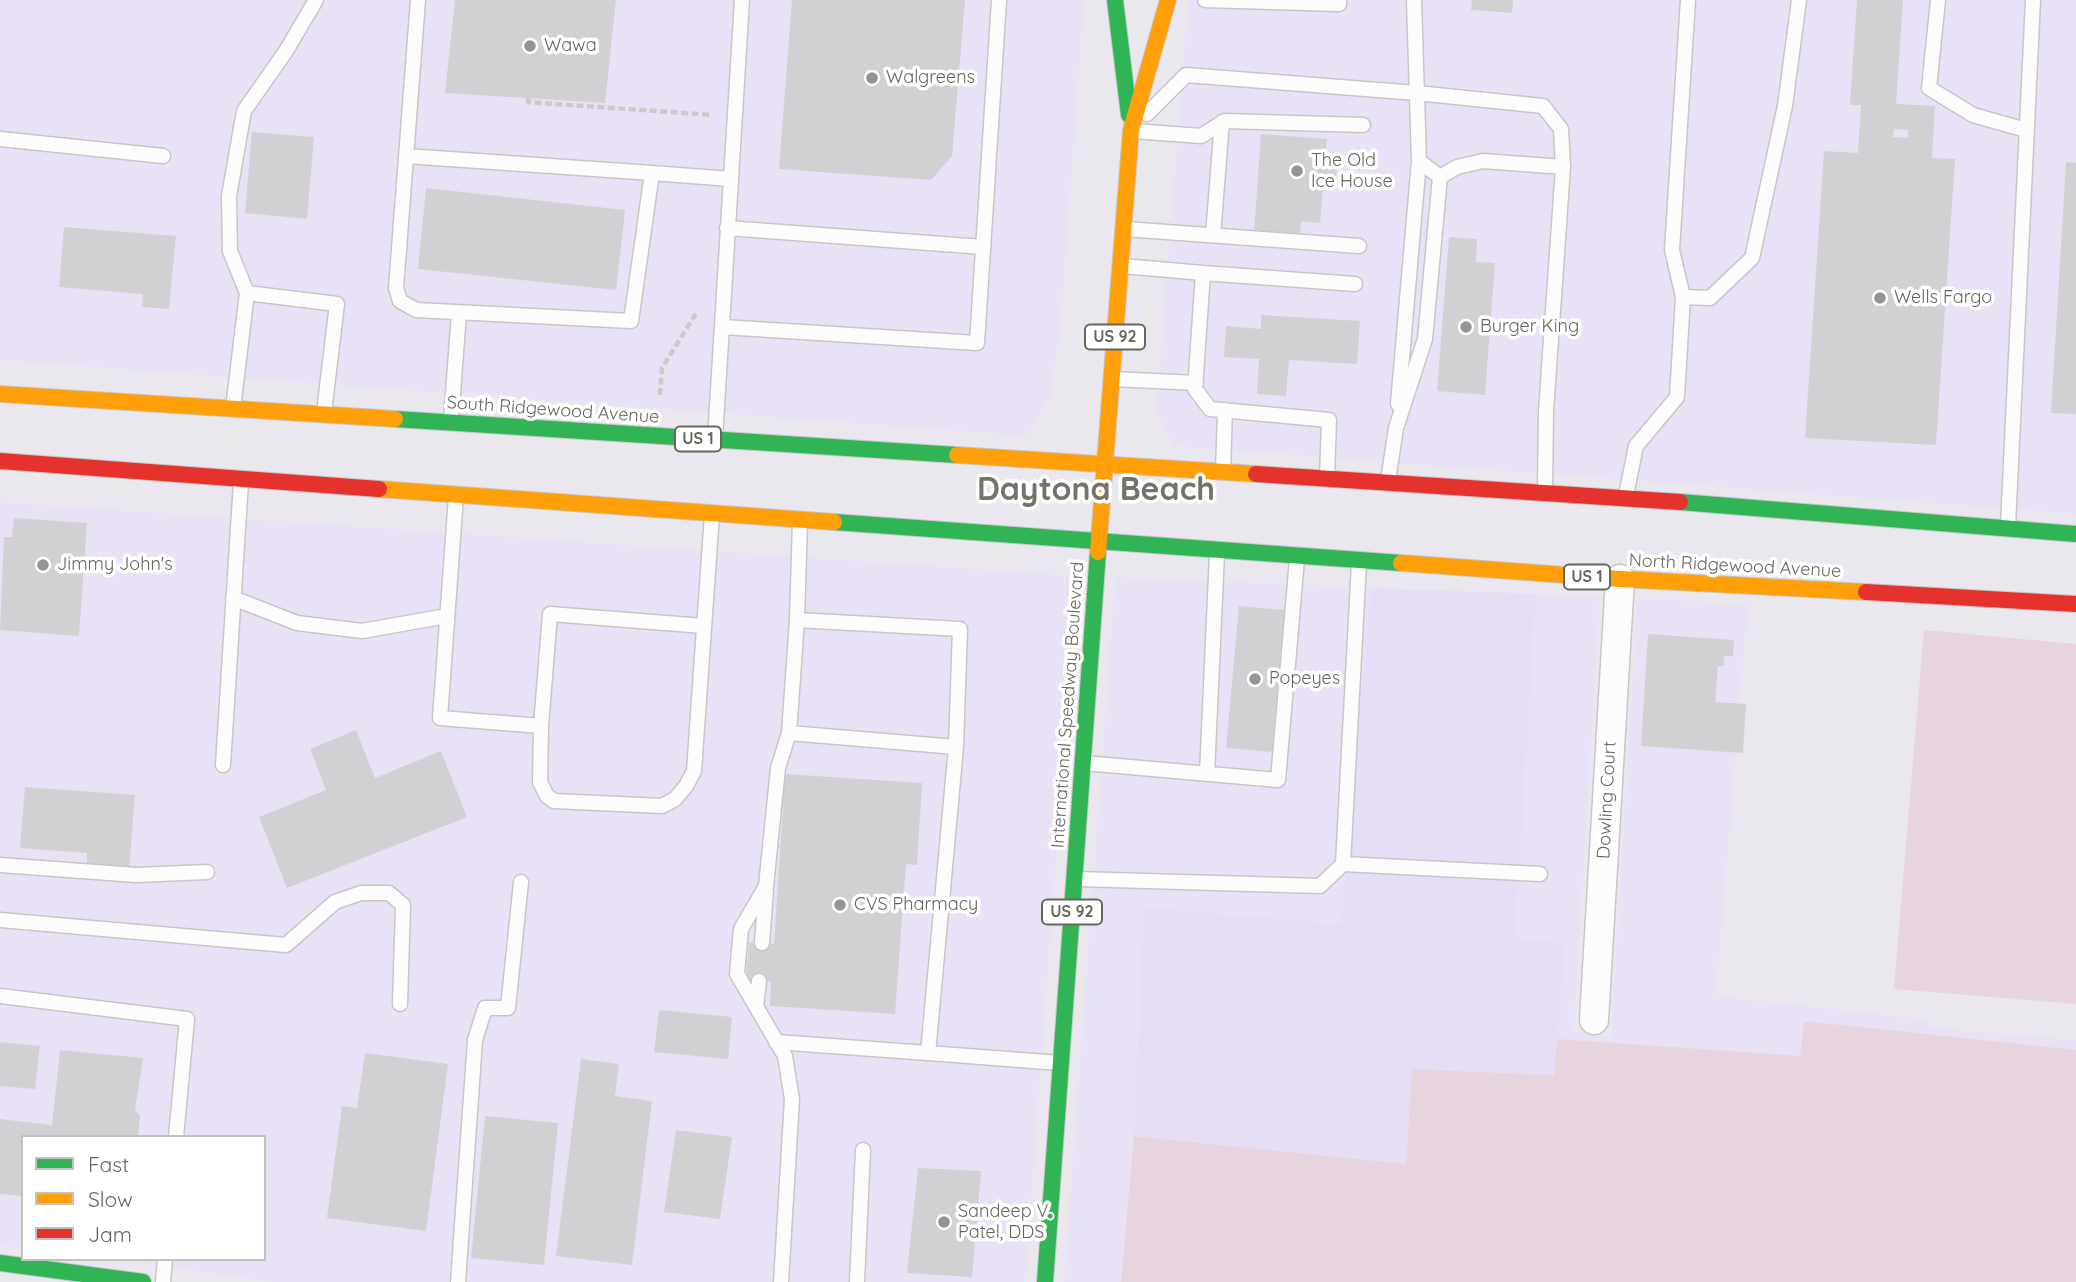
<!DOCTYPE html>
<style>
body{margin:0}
#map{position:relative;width:2076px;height:1282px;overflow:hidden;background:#eae8ee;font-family:Quicksand,sans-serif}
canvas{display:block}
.legend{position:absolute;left:21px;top:1135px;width:245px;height:126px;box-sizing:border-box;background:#fff;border:2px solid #c1c2be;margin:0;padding:9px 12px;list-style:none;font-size:21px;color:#65665d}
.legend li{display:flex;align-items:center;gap:14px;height:35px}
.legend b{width:35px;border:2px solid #c1c2be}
</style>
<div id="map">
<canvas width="2076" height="1282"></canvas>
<ul class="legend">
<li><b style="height:9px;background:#30b455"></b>Fast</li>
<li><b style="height:9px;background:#ff9f0a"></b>Slow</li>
<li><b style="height:9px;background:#e5322d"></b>Jam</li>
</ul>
</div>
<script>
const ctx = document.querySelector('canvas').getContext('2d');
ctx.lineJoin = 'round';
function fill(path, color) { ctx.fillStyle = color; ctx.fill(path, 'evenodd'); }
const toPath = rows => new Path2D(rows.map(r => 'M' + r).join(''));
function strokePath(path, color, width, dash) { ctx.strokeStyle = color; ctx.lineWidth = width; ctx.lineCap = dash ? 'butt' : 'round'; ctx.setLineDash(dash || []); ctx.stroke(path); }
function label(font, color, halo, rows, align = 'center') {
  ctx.font = font + ' Quicksand,sans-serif'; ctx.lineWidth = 7; ctx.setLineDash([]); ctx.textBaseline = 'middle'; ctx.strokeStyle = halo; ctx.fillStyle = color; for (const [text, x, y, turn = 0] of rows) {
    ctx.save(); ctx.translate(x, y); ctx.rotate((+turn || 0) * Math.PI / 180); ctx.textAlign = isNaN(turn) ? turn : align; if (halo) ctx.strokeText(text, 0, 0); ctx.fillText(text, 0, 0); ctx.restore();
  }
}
const commercial = toPath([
 [0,0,1084,0,1061,325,1050,398,1027,436,0,360],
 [1188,0,2076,0,2076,514,1174,446,1156,413],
 [0,502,1077,576,1025,1282,274,1282,107,1259,264,1259,264,1137,23,1137,23,1248,0,1245],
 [1115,577,1600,597,1574,1031,1611,1037,1637,598,1748,604,1716,996,1930,1020,1930,1028,2076,1040,2076,1282,1064,1282]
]);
const green = toPath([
 [1924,630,2076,644,2076,1004,1894,989],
 [1804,1021,2076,1050,2076,1282,1121,1282,1134,1136,1406,1164,1411,1069,1553,1075,1557,1039,1800,1056]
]);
const sand = toPath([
 [1371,588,1536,594,1515,939,1565,944,1554,1075,1412,1069,1406,1164,1134,1136,1144,908,1341,924]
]);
const building = toPath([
 [455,0,616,0,605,103,445,93],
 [792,0,965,0,952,156,931,180,779,169],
 [1472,0,1513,0,1512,13,1471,10],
 [1857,0,1903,0,1896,104,1935,106,1932,158,1955,159,1936,445,1805,438,1824,151,1858,153,1861,105,1850,105],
 [1894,129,1908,130,1908,138,1893,137],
 [252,132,314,137,307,219,245,213],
 [1261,134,1327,139,1326,154,1338,155,1335,188,1323,187,1320,223,1301,221,1300,236,1254,233],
 [2066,162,2076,163,2076,414,2051,413],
 [426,188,625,210,616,290,418,269],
 [64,227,176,236,169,309,142,307,143,294,59,287],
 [1449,237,1477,239,1476,262,1495,263,1485,395,1437,391],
 [1261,315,1360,321,1357,364,1289,360,1286,396,1257,394,1259,359,1224,357,1226,326,1261,329],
 [14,518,87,523,79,636,0,630,4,537,12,537],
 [1239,606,1285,610,1272,752,1226,748],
 [1648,634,1734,640,1733,656,1724,656,1724,666,1718,666,1715,702,1746,704,1743,753,1641,746],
 [356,730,375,778,441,751,467,817,287,888,259,817,326,790,310,749],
 [785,774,922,783,917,865,906,864,895,1014,770,1006,771,982,746,980,749,942,774,944],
 [25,787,135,795,129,870,87,867,87,853,20,848],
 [659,1010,732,1017,728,1059,654,1052],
 [0,1042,40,1046,35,1089,0,1086],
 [60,1050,143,1058,135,1110,140,1115,138,1137,23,1137,23,1196,0,1194,0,1119,52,1125],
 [365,1053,448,1064,426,1231,327,1218,342,1106,357,1108],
 [581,1059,619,1064,615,1096,652,1101,632,1265,556,1256],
 [485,1116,558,1123,544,1265,471,1258],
 [676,1130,732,1137,720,1219,664,1212],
 [918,1168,981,1171,972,1277,907,1273]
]);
const path = toPath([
 [528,98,528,102,712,115],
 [660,395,662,368,697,312]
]);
const lane = toPath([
 [418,0,396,288,400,301,416,310,631,321,652,173,731,179],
 [1205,0,1339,4,1339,0],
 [1414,0,1419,161,1440,177],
 [1938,0,1929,88,1973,115,2026,130],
 [1147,114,1186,75,1417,93,1543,106,1561,129,1563,167,1546,411,1545,491],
 [1133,131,1201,136,1225,121,1363,125],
 [0,139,163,156],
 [406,156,652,173],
 [1440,177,1457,167,1483,161,1563,167],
 [727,228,983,247],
 [1125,229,1359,246],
 [1213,235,1222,122],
 [1123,266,1203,273,1195,389,1210,409,1329,420,1327,477],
 [1203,273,1355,284],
 [247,293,230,251,229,196,244,111,286,51,316,0],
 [1683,297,1672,250,1688,0],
 [723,327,977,343,999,0],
 [1113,379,1196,383],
 [1398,404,1419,161],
 [233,408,247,293,337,304,324,412],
 [451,420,459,313],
 [715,439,742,0],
 [1223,472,1225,410],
 [1388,481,1396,428,1425,339,1440,177],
 [1626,495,1636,446,1677,397,1683,297,1710,298,1752,258,1785,106,1799,0],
 [456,496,440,718,541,726,540,782,547,796,554,801,662,806,675,799,686,786,694,771,712,514],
 [2008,526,2033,0],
 [1359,562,1343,864,1540,874],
 [233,598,297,623,362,631,447,616],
 [797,620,800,521],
 [541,726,550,614,704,626],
 [956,747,789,733,797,620,960,629,956,747,928,1053,1060,1063],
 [1084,763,1278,780,1297,559],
 [223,765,241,481],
 [1207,774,1217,553],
 [0,865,136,875,207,872],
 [1077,879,1320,886,1343,864],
 [0,920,286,945,335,902,361,893,389,893,403,905,400,1004],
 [762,943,766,891],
 [0,996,187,1019,176,1137],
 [756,1007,759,981],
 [776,1042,928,1053],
 [163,1282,165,1259],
 [458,1282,475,1040,485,1008,508,1008,521,882],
 [781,1282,792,1099,785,1056,737,974,741,929,766,886,778,768,789,733],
 [857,1282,863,1150]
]);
const street = toPath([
 [1594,1020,1620,579]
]);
const fast = toPath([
 [1115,0,1129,115],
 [395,419,957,455],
 [1680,502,2076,534],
 [834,522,1401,563],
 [0,1263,143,1282],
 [1045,1282,1098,552]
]);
const slow = toPath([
 [0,394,395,419],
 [957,455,1256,474],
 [379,489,834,522],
 [1098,552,1131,130,1168,0],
 [1401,563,1620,579,1866,592]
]);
const jam = toPath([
 [0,461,379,489],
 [1256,474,1680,502],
 [1866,592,2076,604]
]);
const markers = [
 [530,46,7,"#949490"],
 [872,78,7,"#949490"],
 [1297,171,7,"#949490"],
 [1880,298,7,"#949490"],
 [1466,327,7,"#949490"],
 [43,565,7,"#949490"],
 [1255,679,7,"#949490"],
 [840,905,7,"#949490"],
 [944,1222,7,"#949490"]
];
const shields = [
 [1115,337,60],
 [698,439,46],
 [1587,577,46],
 [1072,912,60]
];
const shieldNames = [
 ["US 92",1115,337],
 ["US 1",698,439],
 ["US 1",1587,577],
 ["US 92",1072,912]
];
const poiNames = [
 ["Wawa",544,46],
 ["Walgreens",886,78],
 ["The Old",1311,161],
 ["Ice House",1311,182],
 ["Wells Fargo",1894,298],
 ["Burger King",1480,327],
 ["Jimmy John's",57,565],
 ["Popeyes",1269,679],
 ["CVS Pharmacy",854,905],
 ["Sandeep V.",958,1212],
 ["Patel, DDS",958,1233]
];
const streetNames = [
 ["South Ridgewood Avenue",553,410,4],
 ["North Ridgewood Avenue",1735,566,3],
 ["International Speedway Boulevard",1068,705,-86],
 ["Dowling Court",1607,800,-87]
];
const townNames = [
 ["Daytona Beach",1096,490]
];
fill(commercial, '#e9e2f7');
fill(green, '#e8d4df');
fill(sand, '#e6def5');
fill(building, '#d1d1d4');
strokePath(lane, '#c7c6c7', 17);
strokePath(street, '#c7c6c7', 31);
strokePath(fast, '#c8c8c8', 18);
strokePath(slow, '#c8c8c8', 18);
strokePath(jam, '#c8c8c8', 18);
strokePath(path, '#cdc9c9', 4.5, [7, 3.5]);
strokePath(lane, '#fcfcfc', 14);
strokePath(street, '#fcfcfc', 28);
strokePath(fast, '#30b455', 16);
strokePath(slow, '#ff9f0a', 16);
strokePath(jam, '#e5322d', 16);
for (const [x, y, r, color] of markers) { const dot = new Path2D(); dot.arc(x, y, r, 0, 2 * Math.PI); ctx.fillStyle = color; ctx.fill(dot); strokePath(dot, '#fff', 2.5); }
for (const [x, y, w] of shields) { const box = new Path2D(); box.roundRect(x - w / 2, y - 12.5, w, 25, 5); ctx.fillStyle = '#fff'; ctx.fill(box); strokePath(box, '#65665d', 2); }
label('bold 16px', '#65665d', null, shieldNames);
label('18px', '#65665d', '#fff', poiNames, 'left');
label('18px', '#65665d', '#fff', streetNames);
label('bold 32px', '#737369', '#fff', townNames);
</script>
